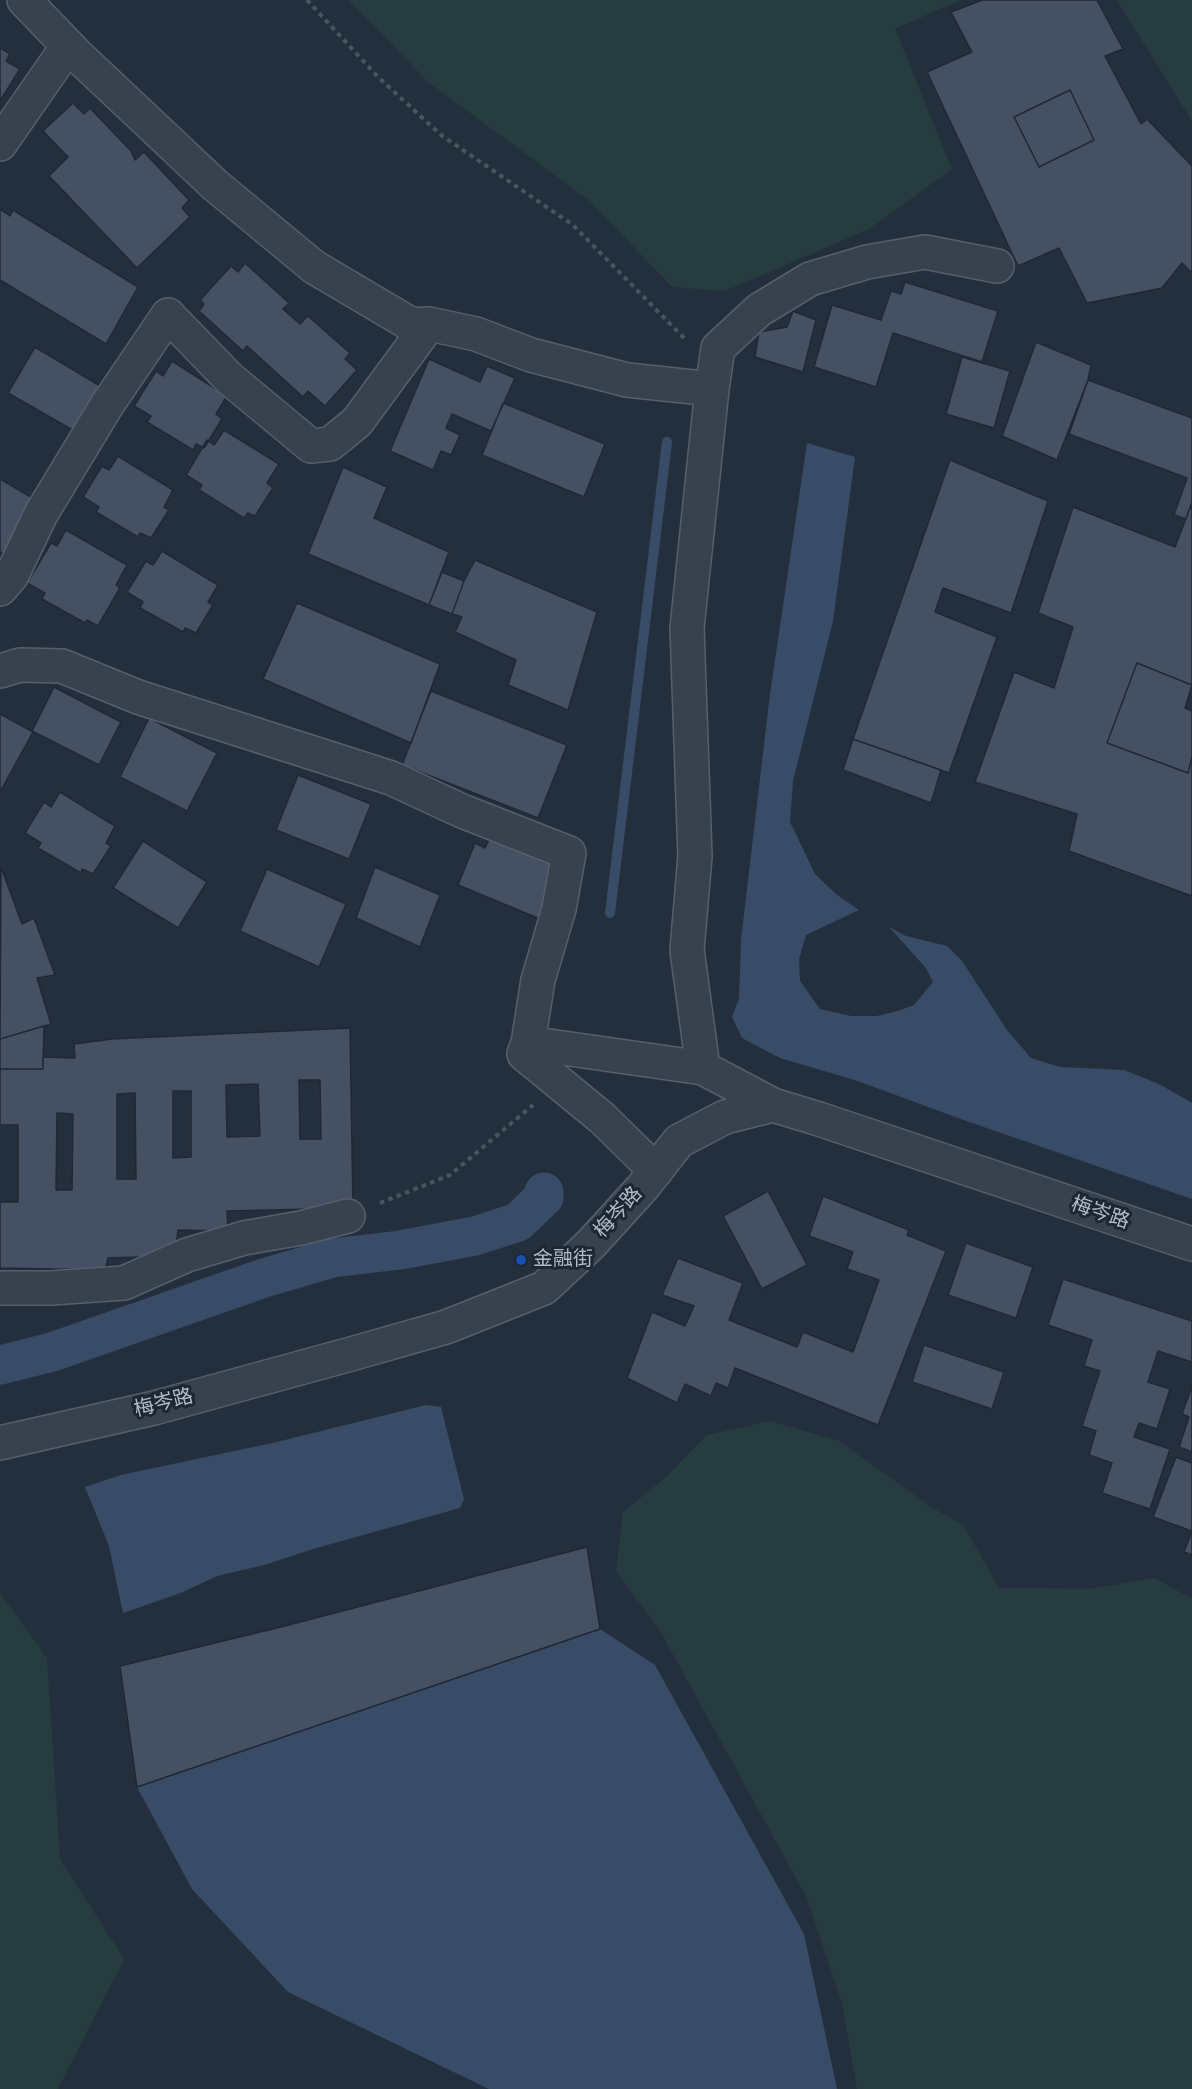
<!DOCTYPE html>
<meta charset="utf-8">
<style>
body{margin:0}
canvas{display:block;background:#242f3e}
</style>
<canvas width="1192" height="2089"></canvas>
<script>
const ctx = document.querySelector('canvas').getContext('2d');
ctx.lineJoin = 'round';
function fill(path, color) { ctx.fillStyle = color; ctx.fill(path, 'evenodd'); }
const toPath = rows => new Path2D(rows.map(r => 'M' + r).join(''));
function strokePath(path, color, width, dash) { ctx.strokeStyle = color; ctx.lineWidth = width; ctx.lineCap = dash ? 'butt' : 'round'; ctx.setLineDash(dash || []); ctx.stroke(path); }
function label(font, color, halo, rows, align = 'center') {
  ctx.font = font + ' "Nunito Sans","Noto Sans SC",sans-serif'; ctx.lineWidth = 6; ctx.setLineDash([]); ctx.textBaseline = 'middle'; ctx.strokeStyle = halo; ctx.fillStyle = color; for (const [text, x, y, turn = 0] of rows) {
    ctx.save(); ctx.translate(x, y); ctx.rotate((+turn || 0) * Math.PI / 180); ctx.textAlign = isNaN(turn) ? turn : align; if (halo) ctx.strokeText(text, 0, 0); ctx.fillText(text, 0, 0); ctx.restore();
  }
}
const green = toPath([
 [349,0,960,0,895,29,952,169,869,229,725,291,672,287,590,201,428,82],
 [1117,0,1192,0,1192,121,1118,2],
 [770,1421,839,1441,931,1507,964,1526,999,1588,1090,1589,1155,1578,1192,1599,1192,2089,857,2089,842,2003,807,1898,659,1629,616,1571,623,1512,666,1477,707,1435],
 [0,1593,47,1658,60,1859,124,1959,58,2089,0,2089]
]);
const water = toPath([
 [807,443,855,457,833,621,793,781,790,822,815,874,837,895,859,910,806,935,799,959,800,981,820,1009,851,1016,877,1016,898,1011,914,1005,933,982,926,968,889,927,906,936,947,946,962,961,1007,1030,1031,1058,1060,1067,1124,1070,1159,1084,1192,1103,1192,1199,958,1118,858,1081,780,1058,742,1038,732,1017,739,999,741,940,770,694],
 [426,1405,441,1407,464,1499,460,1508,313,1549,264,1565,217,1576,183,1592,123,1613,109,1546,85,1487,121,1475,277,1442],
 [600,1629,655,1665,804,1934,837,2089,489,2089,288,1992,192,1889,137,1787]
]);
const stream = toPath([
 [610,913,667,442]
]);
const canal = toPath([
 [0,1365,52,1352,264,1278,332,1258,400,1250,475,1236,518,1222,544,1197,544,1192]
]);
const building = toPath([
 [982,0,1097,0,1123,49,1105,56,1141,124,1147,119,1192,166,1192,273,1182,263,1162,288,1087,303,1059,248,1018,266,927,72,972,52,951,12,982,0],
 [1070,90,1094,140,1039,167,1014,117,1070,90],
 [0,48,10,54,6,61,20,69,0,101,0,48],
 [1070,90,1094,140,1039,167,1014,117,1070,90],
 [73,103,84,114,90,108,131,151,135,160,144,152,189,200,182,208,190,217,137,268,49,176,68,157,43,131,73,103],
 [0,209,10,216,13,210,138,287,106,344,0,280,0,209],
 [245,263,289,303,283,309,300,324,308,316,350,353,345,359,357,370,325,406,308,391,303,397,247,346,243,351,199,311,204,304,200,300,231,266,238,272,245,263],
 [905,282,998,311,982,362,893,333,876,387,814,367,832,305,881,320,891,291,901,294,905,282],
 [793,311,816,320,803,372,755,357,759,332,787,327,793,311],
 [1036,342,1091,365,1088,380,1057,460,1002,436,1036,342],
 [35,347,102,387,76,432,8,393,35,347],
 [962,357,1010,371,994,428,946,414,962,357],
 [429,359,480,382,487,366,515,378,491,431,452,414,446,428,460,435,451,455,441,451,433,470,390,451,429,359],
 [172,361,227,396,216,414,222,419,204,448,196,444,193,450,147,422,151,416,134,406,156,371,163,376,172,361],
 [1088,380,1192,418,1192,502,1186,519,1174,515,1187,478,1069,434,1088,380],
 [503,403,605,444,584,497,482,455,503,403],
 [224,430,279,464,267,483,273,488,255,516,248,513,244,518,199,490,202,485,186,475,207,440,214,445,224,430],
 [118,456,173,490,164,507,169,510,151,538,140,533,138,537,96,512,99,507,83,497,102,466,109,470,118,456],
 [950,460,1048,501,1011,613,943,588,935,612,997,637,949,773,853,739,950,460],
 [343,467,387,487,374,518,449,552,429,605,308,554,343,467],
 [0,479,34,499,10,558,0,552,0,479],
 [1073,507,1175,547,1190,508,1192,509,1192,685,1137,663,1107,743,1188,773,1192,757,1192,896,1069,851,1077,814,975,782,1014,672,1054,688,1073,627,1038,613,1073,507],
 [66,530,127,565,116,585,120,588,98,626,87,620,85,623,42,599,45,593,27,583,51,543,57,546,66,530],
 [162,551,218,585,208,602,213,605,196,633,185,628,183,632,140,608,143,602,127,592,146,561,153,565,162,551],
 [475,560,597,612,568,710,508,685,516,660,455,632,462,617,452,614,464,581,475,560],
 [442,572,464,581,452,614,429,605,442,572],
 [297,603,440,664,411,743,263,679,297,603],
 [1137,663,1192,685,1185,708,1192,711,1192,757,1188,773,1107,743,1137,663],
 [54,687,121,722,99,765,32,731,54,687],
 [431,691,567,745,538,818,402,765,431,691],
 [0,714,33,732,0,792,0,714],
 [149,718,217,753,187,811,120,777,149,718],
 [853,739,941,770,931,803,843,770,853,739],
 [298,775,371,804,349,859,276,830,298,775],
 [60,792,115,826,106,843,111,846,93,874,82,869,81,873,38,848,41,843,25,833,44,802,51,807,60,792],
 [491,835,561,865,540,919,458,885,475,843,485,848,491,835],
 [143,841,207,882,178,928,113,888,143,841],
 [1,867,22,924,34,918,55,975,37,978,51,1024,0,1039,1,867],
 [375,867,440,895,420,947,356,918,375,867],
 [267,869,346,904,319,967,240,931,267,869],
 [44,1026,43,1069,0,1069,0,1039,44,1026],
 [350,1028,353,1208,227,1211,228,1231,178,1230,175,1256,108,1258,105,1270,0,1268,0,1202,18,1202,18,1125,0,1125,0,1069,43,1069,43,1057,75,1058,74,1044,112,1039,350,1028],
 [299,1080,320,1080,321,1139,300,1139,299,1080],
 [258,1084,260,1136,227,1137,226,1085,258,1084],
 [173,1091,191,1091,191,1157,173,1158,173,1091],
 [135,1093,136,1179,117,1179,117,1094,135,1093],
 [57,1113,73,1114,72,1190,56,1190,57,1113],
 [768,1191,807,1265,762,1289,723,1216,768,1191],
 [823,1196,909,1230,907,1235,946,1251,878,1425,735,1368,728,1388,716,1383,711,1396,685,1384,677,1403,627,1378,652,1312,685,1326,694,1306,662,1295,678,1258,743,1283,729,1320,797,1347,803,1332,853,1352,879,1280,847,1269,853,1252,809,1236,823,1196],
 [966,1243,1033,1267,1016,1318,948,1295,966,1243],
 [1063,1279,1192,1321,1192,1362,1158,1351,1148,1382,1170,1389,1157,1429,1139,1423,1134,1437,1170,1449,1150,1509,1102,1493,1112,1463,1089,1455,1096,1431,1082,1426,1100,1371,1084,1366,1092,1340,1048,1325,1063,1279],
 [924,1345,1004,1372,992,1409,912,1382,924,1345],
 [1192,1386,1192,1452,1179,1447,1189,1417,1182,1414,1192,1386],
 [1176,1457,1192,1463,1192,1555,1184,1552,1192,1531,1153,1517,1176,1457],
 [587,1547,600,1629,137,1787,120,1666,285,1626,587,1547]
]);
const path = toPath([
 [307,0,378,77,441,135,573,225,684,338],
 [380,1203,450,1175,533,1105]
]);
const minor = toPath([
 [24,0,76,54,215,185,314,267,412,325,429,324,476,334,531,355,627,380,712,389,687,628,695,856,687,950,703,1068,773,1105],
 [0,144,68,46],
 [712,389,718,348,759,310,810,279,867,262,925,252,997,266],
 [0,589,12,575,41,514,107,405,168,315,229,378,311,446,330,444,357,422,429,324],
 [0,671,20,665,62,666,138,697,391,778,462,811,569,853,559,909,538,980,528,1043,524,1054,602,1118,656,1171],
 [528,1043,703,1068],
 [0,1288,51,1288,124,1283,187,1255,244,1238,301,1228,348,1216],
 [0,1443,154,1408,351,1354,446,1327,544,1288,590,1245,642,1188,679,1141,725,1117,773,1105,819,1119,1192,1244]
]);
const markers = [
 [521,1260,6,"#1a4fb4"]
];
const streetNames = [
 ["梅岑路",619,1213,-48],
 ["梅岑路",1100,1214,19],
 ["梅岑路",164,1404,-14]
];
const poiNames = [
 ["金融街",533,1260]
];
fill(green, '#263c3f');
fill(water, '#394c67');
strokePath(stream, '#394c67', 10);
strokePath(canal, '#394c67', 39);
fill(building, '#455162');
strokePath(building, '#1f2835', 1.5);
strokePath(minor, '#565f6c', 36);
strokePath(path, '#44595c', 4, [4.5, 4.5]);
strokePath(minor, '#38414e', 33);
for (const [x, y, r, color] of markers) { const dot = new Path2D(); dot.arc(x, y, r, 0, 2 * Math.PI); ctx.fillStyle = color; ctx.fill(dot); strokePath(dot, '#1d2633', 2); }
label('20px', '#b4bcc9', '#1d2633', streetNames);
label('20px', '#b4bcc9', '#1d2633', poiNames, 'left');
</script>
